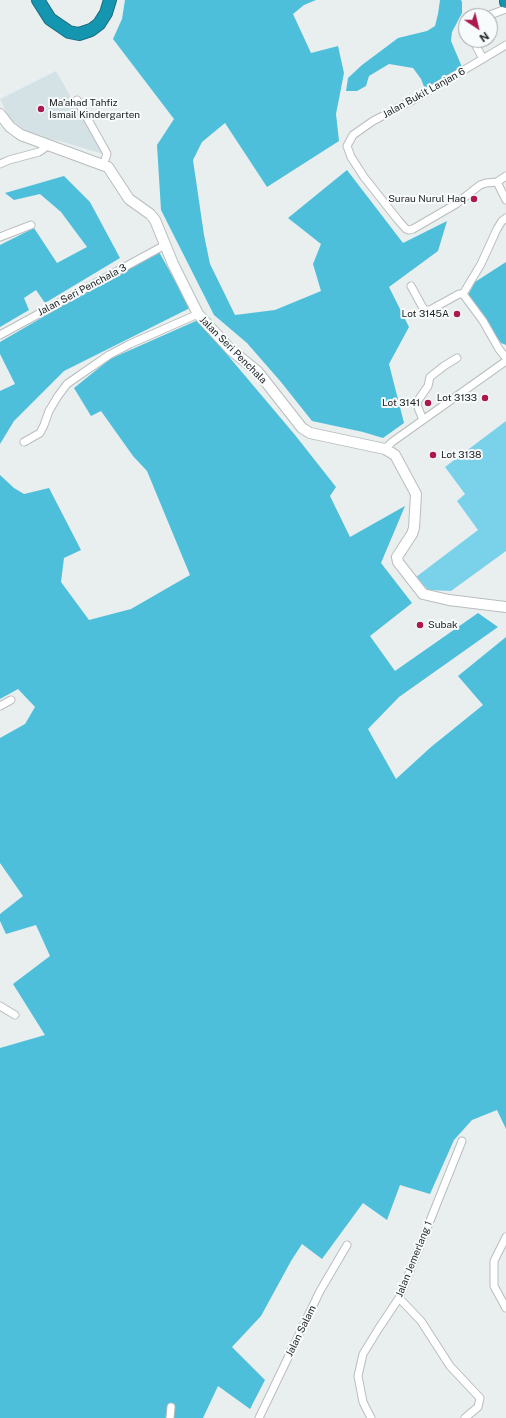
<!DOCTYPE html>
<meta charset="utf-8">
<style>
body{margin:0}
#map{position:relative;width:506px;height:1418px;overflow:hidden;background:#e9eeef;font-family:"Public Sans",sans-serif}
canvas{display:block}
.north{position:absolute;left:458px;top:8px;width:40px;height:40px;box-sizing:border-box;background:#f7fbfc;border:1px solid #a0a3a4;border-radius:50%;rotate:145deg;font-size:11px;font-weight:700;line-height:16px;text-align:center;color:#1e1f20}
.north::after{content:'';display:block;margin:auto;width:14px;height:18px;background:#ab194e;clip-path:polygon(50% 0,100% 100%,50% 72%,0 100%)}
</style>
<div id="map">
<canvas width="506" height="1418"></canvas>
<div class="north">N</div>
</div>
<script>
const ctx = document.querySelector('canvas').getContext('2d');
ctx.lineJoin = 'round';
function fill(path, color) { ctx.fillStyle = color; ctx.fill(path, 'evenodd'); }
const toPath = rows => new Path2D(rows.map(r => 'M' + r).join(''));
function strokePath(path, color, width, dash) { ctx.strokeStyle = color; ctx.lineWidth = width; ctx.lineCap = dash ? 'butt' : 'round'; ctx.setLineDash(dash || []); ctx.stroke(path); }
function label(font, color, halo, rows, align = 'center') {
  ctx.font = font + ' "Public Sans",sans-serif'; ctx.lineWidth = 4; ctx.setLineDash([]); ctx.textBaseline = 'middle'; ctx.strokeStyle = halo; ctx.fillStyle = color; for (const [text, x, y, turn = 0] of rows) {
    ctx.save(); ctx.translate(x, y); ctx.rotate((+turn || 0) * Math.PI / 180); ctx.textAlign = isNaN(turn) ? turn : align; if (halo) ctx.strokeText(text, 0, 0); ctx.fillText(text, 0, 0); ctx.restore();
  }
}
const built = toPath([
 [56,71,103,154,60,141,39,138,24,132,9,117,0,99]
]);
const green = toPath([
 [506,421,506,551,451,591,428,590,416,577,478,530,457,501,465,494,445,467]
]);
const forest = toPath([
 [125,0,316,0,304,5,293,14,311,53,338,46,344,73,336,114,339,141,267,187,225,123,202,142,193,160,204,235,210,264,235,315,275,310,321,291,313,264,321,244,288,218,347,170,403,243,447,221,438,251,389,287,409,327,389,364,404,423,383,438,363,432,312,421,281,382,247,343,214,315,161,210,157,145,174,119,113,39,122,19],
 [440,0,461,0,462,2,462,13,452,32,451,41,462,67,425,89,421,79,413,68,389,64,369,76,366,86,357,91,346,91,348,78,362,65,398,38,427,31,435,26,438,14],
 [64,176,90,202,120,258,45,303,36,290,24,298,29,310,0,327,0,245,34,228,57,263,87,247,61,212,40,194,14,200,5,193],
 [158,250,190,308,64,371,14,421,0,444,0,391,15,384,0,354,0,342],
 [506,262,506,345,501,343,468,295,475,282],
 [198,320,295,435,336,487,330,496,350,537,405,506,381,563,412,603,370,636,395,671,478,613,498,627,399,697,368,729,396,779,431,747,483,705,458,676,506,637,506,1129,497,1110,472,1120,454,1140,430,1194,400,1185,387,1220,363,1203,322,1259,302,1244,291,1261,261,1316,232,1347,265,1380,250,1409,218,1386,203,1418,0,1418,0,1048,45,1035,13,984,50,956,36,925,6,934,0,921,0,914,23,896,0,863,0,738,25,724,35,707,18,689,0,699,0,475,14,488,24,494,49,488,81,550,64,558,61,582,89,620,131,609,190,575,147,471,133,456,101,411,91,416,74,388,110,359]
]);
const street = toPath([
 [487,16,506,9],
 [473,40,483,59],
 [506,45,417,98,373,121,353,135,347,146,351,157,364,177,398,220,406,229,409,230,413,229,456,204,480,185,486,183,497,182,506,176],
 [77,100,105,150,107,154,103,165],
 [0,164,9,160,39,152,49,145],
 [497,182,506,200],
 [0,237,31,225],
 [411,286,423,308,425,310,430,310,459,294,463,294],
 [463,294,481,264,497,229,502,221,506,218],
 [463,294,483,321,499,349,506,358],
 [0,335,165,245],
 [423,420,417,405,417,402,428,386,430,377,444,366,457,358],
 [24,442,40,433,44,425,49,411,58,396,67,384,77,377,109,355,130,344,198,314],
 [385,449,392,442,506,361],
 [0,706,11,700],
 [0,1006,15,1015],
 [506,1237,494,1261,494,1286,506,1308],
 [399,1298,421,1321,450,1366,480,1398,478,1407,465,1418],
 [170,1418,171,1407],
 [259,1418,320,1291,347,1245],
 [371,1418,363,1402,358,1376,363,1354,379,1328,399,1298,462,1141]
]);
const secondary = toPath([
 [0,114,10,127,21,135,108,167,129,199,150,214,155,220,173,264,198,314,231,350,258,372,302,428,310,433,385,449,395,455,416,494,414,528,412,534,397,557,398,562,423,594,449,600,506,607]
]);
const highway = toPath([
 [38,0,50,19,69,32,79,34,91,30,99,24,106,13,110,0],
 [506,0,506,2]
]);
const markers = [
 [41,109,4,"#ab194e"],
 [474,199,4,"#ab194e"],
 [457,314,4,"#ab194e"],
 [485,398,4,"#ab194e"],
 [428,403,4,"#ab194e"],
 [433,455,4,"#ab194e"],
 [420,625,4,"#ab194e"]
];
const streetNames = [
 ["Jalan Bukit Lanjan 6",424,93,-29],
 ["Jalan Seri Penchala 3",82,290,-28],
 ["Jalan Seri Penchala",233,350,45],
 ["Jalan Jemerlang 1",414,1259,-68],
 ["Jalan Salam",301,1331,-64]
];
const poiNames = [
 ["Ma’ahad Tahfiz",49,103,"left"],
 ["Ismail Kindergarten",49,115,"left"],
 ["Surau Nurul Haq",466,199],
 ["Lot 3145A",449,314],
 ["Lot 3133",477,398],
 ["Lot 3141",420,403],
 ["Lot 3138",441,455,"left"],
 ["Subak",428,625,"left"]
];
fill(built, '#d5e2e5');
fill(green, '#79d2ea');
fill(forest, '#4ebfda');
strokePath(street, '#b9bdbe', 9);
strokePath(secondary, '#b9bdbe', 12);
strokePath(highway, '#186c7e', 14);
strokePath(street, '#fff', 7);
strokePath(secondary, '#fff', 10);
strokePath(highway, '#1496b1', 12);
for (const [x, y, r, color] of markers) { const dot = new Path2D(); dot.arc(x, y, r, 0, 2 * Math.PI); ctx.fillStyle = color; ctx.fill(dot); strokePath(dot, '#f7fbfc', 1.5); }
label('10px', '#1e1f20', '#f7fbfc', streetNames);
label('10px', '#1e1f20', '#f7fbfc', poiNames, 'right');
</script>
